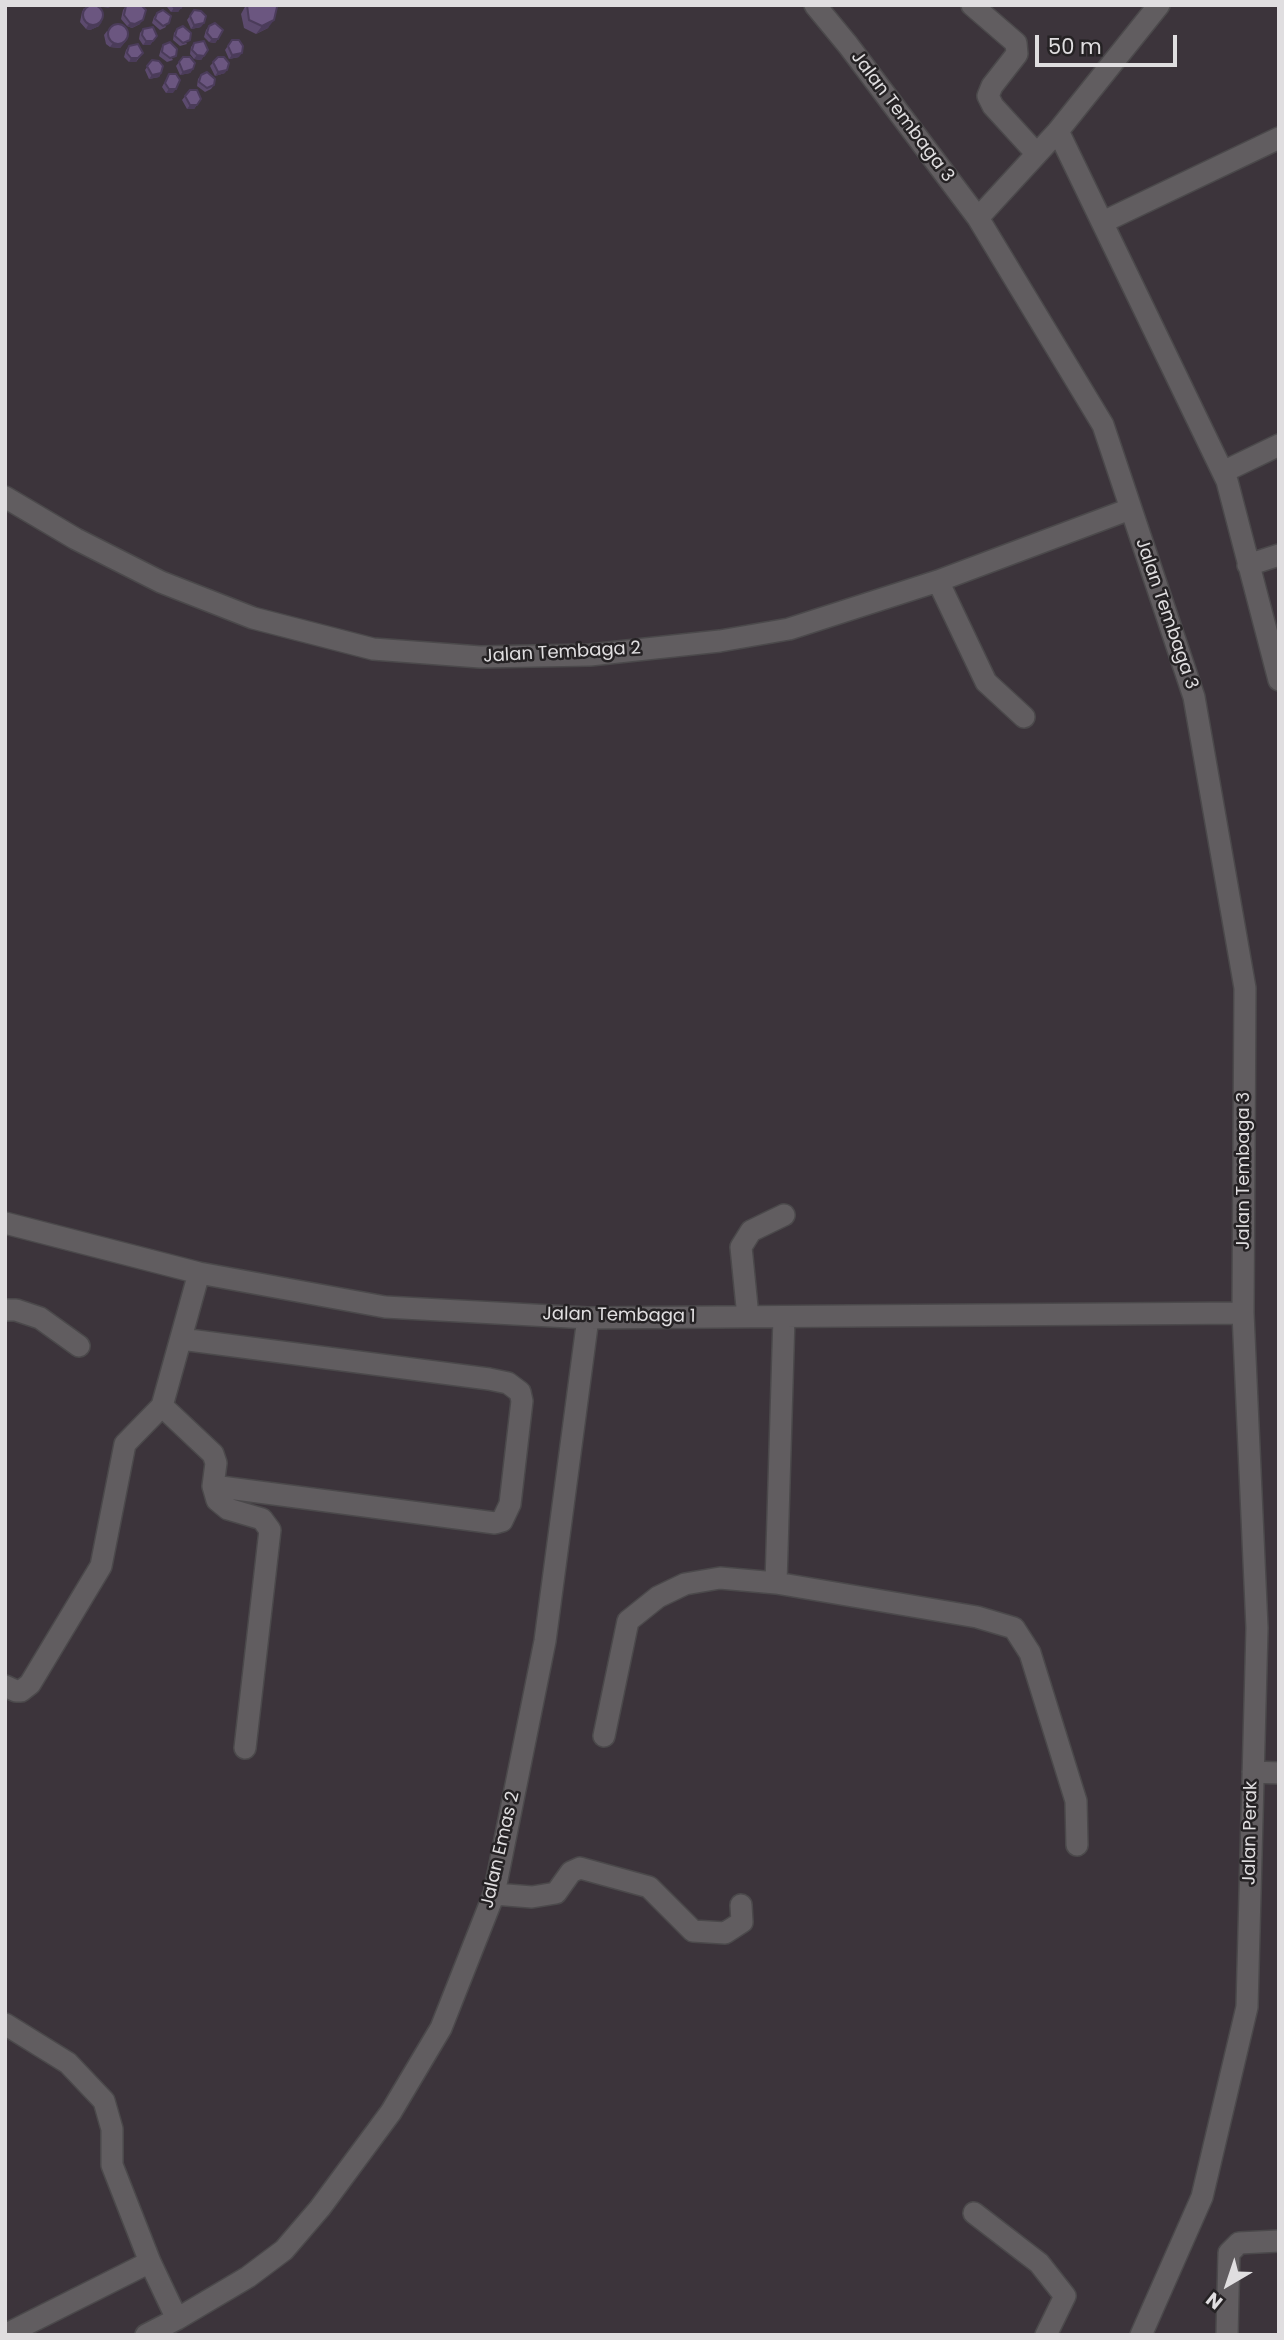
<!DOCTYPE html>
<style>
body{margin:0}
#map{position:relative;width:1284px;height:2340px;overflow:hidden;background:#2f2b2e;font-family:Poppins,sans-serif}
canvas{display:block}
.frame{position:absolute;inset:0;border:7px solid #e0dee0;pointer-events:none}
.north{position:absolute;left:1193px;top:2249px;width:70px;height:70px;-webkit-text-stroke:5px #252224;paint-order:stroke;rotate:219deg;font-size:19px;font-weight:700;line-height:28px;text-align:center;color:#e0dee0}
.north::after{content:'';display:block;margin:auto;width:24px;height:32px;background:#e0dee0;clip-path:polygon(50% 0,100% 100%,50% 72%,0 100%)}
.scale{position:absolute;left:1035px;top:35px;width:142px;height:32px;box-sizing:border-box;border:4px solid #e0dee0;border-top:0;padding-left:9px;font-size:21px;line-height:24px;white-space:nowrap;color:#e0dee0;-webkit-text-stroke:5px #252224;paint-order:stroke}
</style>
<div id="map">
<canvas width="1284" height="2340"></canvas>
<div class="frame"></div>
<div class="north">N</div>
<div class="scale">50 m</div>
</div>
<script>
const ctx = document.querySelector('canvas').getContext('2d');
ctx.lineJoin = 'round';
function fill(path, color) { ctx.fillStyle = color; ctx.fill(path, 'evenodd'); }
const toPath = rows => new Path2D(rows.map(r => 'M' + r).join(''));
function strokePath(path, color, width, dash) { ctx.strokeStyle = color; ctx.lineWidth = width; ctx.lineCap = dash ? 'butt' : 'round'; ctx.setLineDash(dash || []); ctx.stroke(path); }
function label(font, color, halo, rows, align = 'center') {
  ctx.font = font + ' Poppins,sans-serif'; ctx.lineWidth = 5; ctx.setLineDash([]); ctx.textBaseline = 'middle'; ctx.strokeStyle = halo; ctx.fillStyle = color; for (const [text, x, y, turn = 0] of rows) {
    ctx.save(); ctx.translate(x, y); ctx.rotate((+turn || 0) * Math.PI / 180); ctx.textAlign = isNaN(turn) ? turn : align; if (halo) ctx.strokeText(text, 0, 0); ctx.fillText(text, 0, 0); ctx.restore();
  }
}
const built = toPath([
 [5,5,1279,5,1279,2335,5,2335]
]);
const minor = toPath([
 [815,5,848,45,978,218,1103,425,1194,697,1245,988,1243,1313,1257,1628,1247,2007,1202,2197,1141,2335],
 [972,5,1016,43,1017,54,992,86,988,96,993,106,1036,153],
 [1058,131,1227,481,1279,680],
 [978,218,1058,131,1159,5],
 [1103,222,1279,138],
 [1223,472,1279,445],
 [5,497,76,539,161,582,253,618,373,649,480,657,590,655,720,641,789,629,938,581,1130,509],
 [1248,565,1279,555],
 [938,581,986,682,1024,717],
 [5,1223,199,1273,385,1307,588,1318,1243,1313],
 [5,1310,16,1310,40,1318,79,1346],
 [748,1317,741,1247,751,1231,784,1215],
 [181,1339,489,1379,508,1383,520,1392,522,1401,510,1504,502,1521,495,1523,213,1486],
 [162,1406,213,1454,216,1463,213,1486,217,1500,228,1509,262,1519,270,1530,245,1748],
 [776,1583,784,1317],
 [5,1686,16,1691,21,1691,30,1684,101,1566,125,1444,162,1406,199,1273],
 [604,1736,628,1621,658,1597,685,1584,720,1578,776,1583,977,1617,1014,1628,1030,1653,1076,1801,1077,1845],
 [1253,1772,1279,1773],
 [494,1894,532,1897,556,1893,571,1872,580,1868,649,1887,693,1931,725,1933,742,1922,741,1905],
 [5,2024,68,2063,104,2101,112,2129,112,2165,150,2262,177,2319],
 [974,2213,1039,2263,1065,2296,1046,2335],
 [5,2335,150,2262],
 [146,2335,177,2319,248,2277,284,2250,320,2208,391,2112,441,2028,494,1894,545,1641,588,1318],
 [1227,2335,1229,2253,1239,2243,1279,2241]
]);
const wall = toPath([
 [168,5,182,5,178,12,171,12,167,7],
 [246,5,285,5,276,6,268,28,256,34,244,28,241,14],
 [126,6,140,24,132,28,127,26,121,19,123,10],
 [84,8,99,26,90,30,86,29,80,22,82,12],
 [194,10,201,27,191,29,187,20],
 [157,13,166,27,160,30,152,23,154,17],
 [209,26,218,39,215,43,209,42,204,37,206,30],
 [143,29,157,36,150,45,143,45,139,39,140,33],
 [177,29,187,44,180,46,173,40,174,33],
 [107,31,126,41,120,48,110,47,106,44,104,35],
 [232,40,239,57,229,59,225,50],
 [194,43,208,50,201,60,194,59,190,54,191,47],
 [163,45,173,60,167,62,159,56,161,49],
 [129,46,143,53,136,62,129,62,124,57,126,50],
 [183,57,193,69,190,73,180,75,176,66],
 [218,57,225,73,215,76,210,66],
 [152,60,161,73,159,77,149,79,145,70],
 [169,74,173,93,166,93,162,87],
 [201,75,214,85,211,89,205,92,197,86,198,79],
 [190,90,201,99,194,109,187,109,182,100]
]);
const shadedWall = toPath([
 [104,5,114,5,108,8,103,7],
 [174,8,181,8,178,12,171,12],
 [143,20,140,24,132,28,127,26,130,23],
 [274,20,268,28,256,34,262,26],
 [102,22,99,26,90,30,86,29,88,25],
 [204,23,201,27,191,29,194,25],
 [212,39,218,39,215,43,209,42],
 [126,41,120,48,110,47,113,43],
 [146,41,153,41,150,45,143,45],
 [242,53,239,57,229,59,232,55],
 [197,55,204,56,201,60,194,59],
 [131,58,138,58,136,62,129,62],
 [193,69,190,73,180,75,183,72],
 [227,70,225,73,215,76,218,72],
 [161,73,159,77,149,79,152,75],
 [169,89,176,89,173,93,166,93],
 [190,105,197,105,194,109,187,109]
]);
const building = toPath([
 '83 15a10 10 0 1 1 20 0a10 10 0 1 1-20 0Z',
 [128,5,141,5,146,10,143,20,135,24,130,23,124,15,126,6,128,5],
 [172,5,182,5,181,8,174,8,172,5],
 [247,5,276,5,277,7,274,20,262,26,249,20,247,5],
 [163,10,171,16,169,23,163,26,155,19,157,13,163,10],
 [194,10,201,11,206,16,204,23,194,25,190,16,194,10],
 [215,23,223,30,218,39,212,39,207,33,209,26,215,23],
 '108 34a10 10 0 1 1 20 0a10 10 0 1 1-20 0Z',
 [183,26,191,33,190,40,183,43,175,36,177,29,183,26],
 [153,27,157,36,153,41,146,41,142,35,143,29,153,27],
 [232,40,239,40,243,46,242,53,232,55,228,46,232,40],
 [204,41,208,50,204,56,197,55,192,50,194,43,204,41],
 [170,42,177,49,176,56,170,58,162,52,163,45,170,42],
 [138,44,143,53,138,58,131,58,127,53,129,46,138,44],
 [183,57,190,57,195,63,193,69,183,72,179,62,183,57],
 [218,57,224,57,229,63,227,70,218,72,213,62,218,57],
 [152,60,159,61,163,66,161,73,152,75,147,66,152,60],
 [207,72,215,79,214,85,207,88,199,82,201,75,207,72],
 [169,74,176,74,180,80,176,89,169,89,165,83,169,74],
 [190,90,197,90,201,99,197,105,190,105,185,96,190,90]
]);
const streetNames = [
 ["Jalan Tembaga 3",902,117,53],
 ["Jalan Tembaga 3",1166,614,71],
 ["Jalan Tembaga 2",562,653,-3],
 ["Jalan Tembaga 3",1244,1171,-90],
 ["Jalan Tembaga 1",619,1316,1],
 ["Jalan Perak",1251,1833,-89],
 ["Jalan Emas 2",501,1850,-77]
];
fill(built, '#3c343b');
strokePath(minor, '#4b494b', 24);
strokePath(minor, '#615d60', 21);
fill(wall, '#5c4a6e');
fill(shadedWall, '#4b3c5a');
fill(building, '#6b5680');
strokePath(building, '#4b3c5a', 2);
label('18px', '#e0dee0', '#252224', streetNames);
</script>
